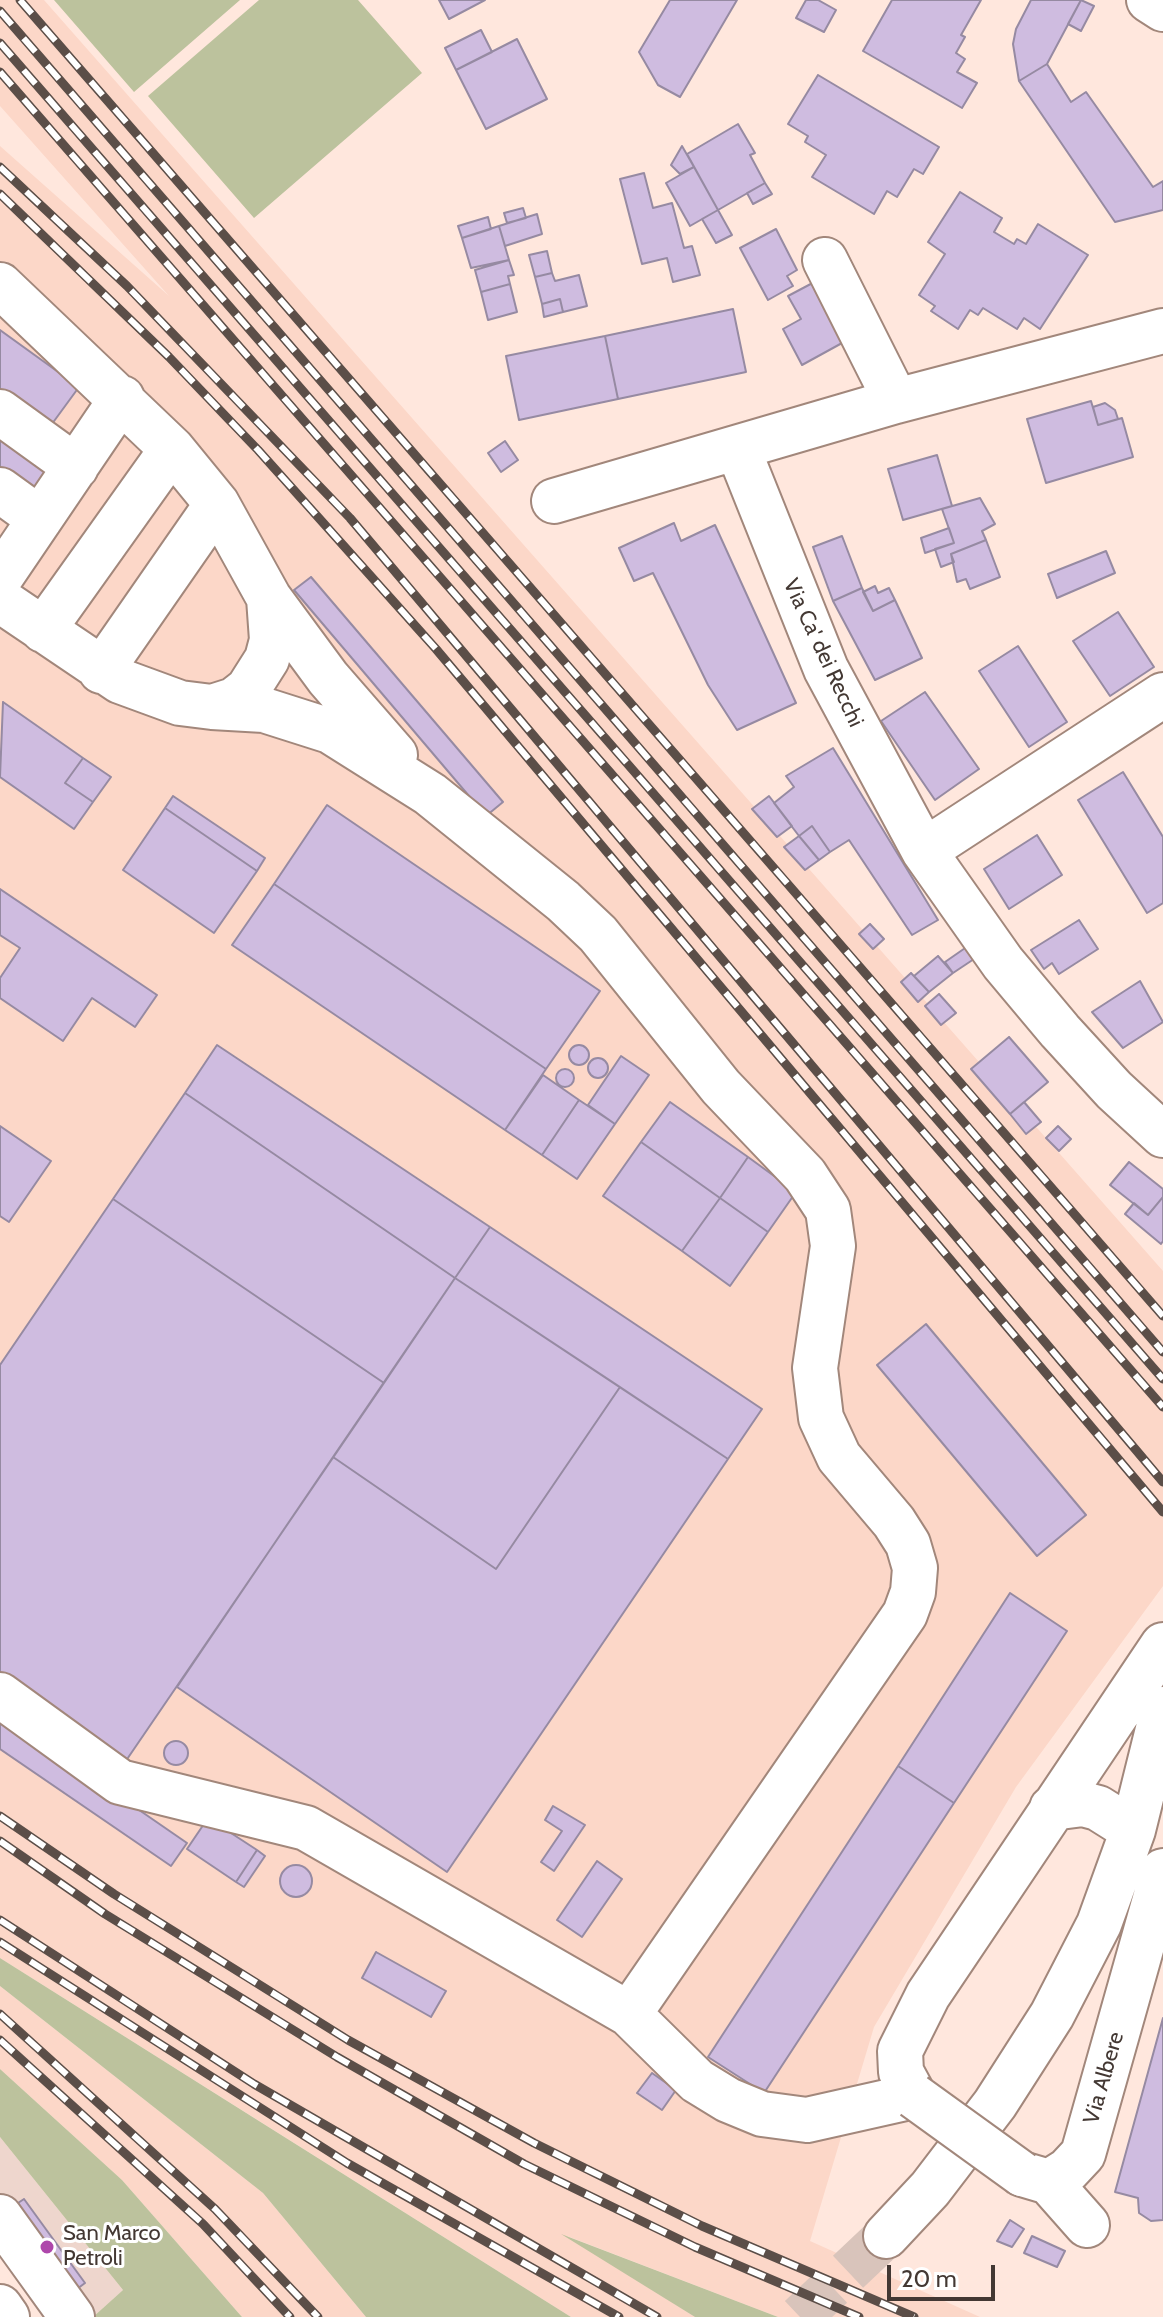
<!DOCTYPE html>
<style>
body{margin:0}
#map{position:relative;width:1163px;height:2317px;overflow:hidden;background:#ffe7dd;font-family:Cabin,sans-serif}
canvas{display:block}
.scale{position:absolute;left:887px;top:2265px;width:108px;height:36px;box-sizing:border-box;border:4px solid #433833;border-top:0;padding-left:10px;font-size:24px;line-height:28px;white-space:nowrap;color:#433833;-webkit-text-stroke:6px #fff;paint-order:stroke}
</style>
<div id="map">
<canvas width="1163" height="2317"></canvas>
<div class="scale">20 m</div>
</div>
<script>
const ctx = document.querySelector('canvas').getContext('2d');
ctx.lineJoin = 'round';
function fill(path, color) { ctx.fillStyle = color; ctx.fill(path, 'evenodd'); }
const toPath = rows => new Path2D(rows.map(r => 'M' + r).join(''));
function strokePath(path, color, width, dash) { ctx.strokeStyle = color; ctx.lineWidth = width; ctx.lineCap = dash ? 'butt' : 'round'; ctx.setLineDash(dash || []); ctx.stroke(path); }
function label(font, color, halo, rows, align = 'center') {
  ctx.font = font + ' Cabin,sans-serif'; ctx.lineWidth = 6; ctx.setLineDash([]); ctx.textBaseline = 'middle'; ctx.strokeStyle = halo; ctx.fillStyle = color; for (const [text, x, y, turn = 0] of rows) {
    ctx.save(); ctx.translate(x, y); ctx.rotate((+turn || 0) * Math.PI / 180); ctx.textAlign = isNaN(turn) ? turn : align; if (halo) ctx.strokeText(text, 0, 0); ctx.fillText(text, 0, 0); ctx.restore();
  }
}
const commercial = toPath([
 [0,2137,123,2290,93,2317,0,2253]
]);
const built = toPath([
 [0,0,44,0,1163,1271,1163,1586,1016,1787,874,2027,810,2241,980,2317,778,2317,567,2236,695,2317,571,2317,0,1958,0,146,169,296,0,106],
 [0,1986,263,2193,366,2317,242,2317,122,2180,0,2069]
]);
const green = toPath([
 [54,0,240,0,134,92],
 [259,0,358,0,422,73,254,218,148,96],
 [0,1958,251,2116,571,2317,366,2317,263,2193,0,1986],
 [0,2069,122,2180,242,2317,93,2317,123,2290,0,2137],
 [561,2234,778,2317,695,2317]
]);
const building = toPath([
 [439,0,485,0,449,19,439,0],
 [670,0,737,0,680,97,658,85,639,52,670,0],
 [806,0,818,0,836,10,824,32,796,18,806,0],
 [892,0,981,0,961,35,965,37,956,53,965,59,957,72,977,83,962,108,863,51,892,0],
 [1031,0,1081,0,1047,64,1019,81,1013,44,1016,29,1031,0],
 [1081,0,1094,6,1081,31,1068,24,1081,0],
 [481,30,492,52,456,70,445,48,481,30],
 [517,39,547,99,486,129,456,70,517,39],
 [1047,64,1071,102,1086,92,1153,187,1163,181,1163,210,1115,222,1019,81,1047,64],
 [818,75,939,147,923,174,914,169,897,197,887,191,874,214,812,177,826,155,805,142,808,136,788,124,818,75],
 [738,124,755,153,750,155,765,183,718,210,687,154,738,124],
 [682,146,694,167,680,174,671,165,682,146],
 [694,167,718,210,690,226,666,183,694,167],
 [644,173,653,208,672,203,684,248,692,246,700,275,673,282,667,258,642,264,620,179,644,173],
 [765,183,772,194,753,204,747,193,765,183],
 [960,192,1002,218,994,232,1014,244,1017,239,1026,244,1038,224,1088,255,1040,329,1024,318,1017,329,983,308,978,315,970,310,958,329,931,311,935,306,919,295,945,254,928,242,960,192],
 [523,208,526,218,507,223,504,213,523,208],
 [718,210,732,235,716,243,702,219,718,210],
 [537,214,542,234,505,246,499,226,537,214],
 [488,217,491,229,462,238,458,226,488,217],
 [499,226,509,260,471,268,462,238,499,226],
 [776,229,797,270,787,276,793,286,768,300,740,248,776,229],
 [547,251,552,273,535,277,529,255,547,251],
 [509,260,514,275,508,276,510,284,481,292,475,270,509,260],
 [552,273,555,281,579,275,587,306,563,312,560,299,542,304,535,277,552,273],
 [822,278,853,337,802,365,783,329,801,319,788,296,822,278],
 [510,284,517,312,488,320,481,292,510,284],
 [560,299,563,312,544,317,542,304,560,299],
 [733,309,746,372,618,399,605,336,733,309],
 [0,330,79,387,49,428,0,392,0,330],
 [605,336,618,399,519,420,506,356,605,336],
 [1091,401,1098,425,1122,418,1133,457,1046,483,1027,419,1091,401],
 [1105,403,1115,410,1118,419,1098,425,1093,407,1105,403],
 [0,438,54,477,40,497,0,469,0,438],
 [505,441,518,460,501,472,488,453,505,441],
 [937,455,952,506,903,520,888,469,937,455],
 [980,498,995,524,982,531,986,540,951,554,954,562,941,567,935,549,954,543,942,509,980,498],
 [674,523,681,541,715,525,796,703,737,730,708,685,653,573,634,581,619,548,674,523],
 [949,528,954,543,925,553,921,538,949,528],
 [842,536,862,588,833,601,813,547,842,536],
 [986,540,1000,577,970,589,966,579,957,582,951,554,986,540],
 [1106,551,1115,573,1057,598,1048,574,1106,551],
 [311,577,503,802,486,816,294,590,311,577],
 [875,586,878,593,889,588,895,600,873,611,863,592,875,586],
 [862,588,873,611,895,600,922,658,875,680,833,601,862,588],
 [1118,612,1154,667,1110,696,1073,641,1118,612],
 [1018,646,1067,722,1029,747,979,671,1018,646],
 [925,692,979,769,935,800,881,721,925,692],
 [3,702,83,758,65,783,93,802,74,829,0,777,3,702],
 [833,748,938,920,912,935,849,840,830,852,812,826,799,836,774,803,794,787,786,776,833,748],
 [83,758,111,777,93,802,65,783,83,758],
 [1123,772,1163,837,1163,903,1147,913,1078,800,1123,772],
 [173,796,265,858,257,871,165,808,173,796],
 [769,796,792,826,777,837,752,809,769,796],
 [327,805,600,991,546,1069,274,884,327,805],
 [165,808,257,871,214,933,123,870,165,808],
 [812,826,830,852,819,860,799,836,812,826],
 [1037,835,1062,875,1009,909,984,869,1037,835],
 [799,836,819,860,805,870,784,847,799,836],
 [274,884,546,1069,505,1130,232,945,274,884],
 [0,889,157,995,135,1027,92,998,63,1041,0,998,0,978,20,948,0,935,0,889],
 [1079,920,1098,949,1059,974,1052,963,1044,969,1031,950,1079,920],
 [870,924,884,939,873,949,859,934,870,924],
 [968,946,977,957,953,973,945,962,968,946],
 [938,956,953,973,929,992,914,976,938,956],
 [911,973,929,992,918,1002,901,982,911,973],
 [1140,981,1163,1022,1123,1048,1092,1012,1140,981],
 [939,994,956,1013,941,1025,925,1006,939,994],
 [1009,1037,1048,1082,1010,1114,971,1069,1009,1037],
 [217,1045,490,1227,455,1278,185,1093,217,1045],
 '569 1055a10 10 0 1 1 20 0a10 10 0 1 1-20 0Z',
 [621,1056,649,1075,615,1124,588,1105,621,1056],
 '588 1068a10 10 0 1 1 20 0a10 10 0 1 1-20 0Z',
 '556 1078a9 9 0 1 1 18 0a9 9 0 1 1-18 0Z',
 [543,1075,579,1100,542,1155,505,1130,543,1075],
 [185,1093,455,1278,384,1383,113,1199,185,1093],
 [579,1100,615,1124,577,1179,542,1155,579,1100],
 [670,1102,748,1157,720,1198,641,1142,670,1102],
 [1024,1102,1041,1122,1026,1134,1010,1114,1024,1102],
 [0,1126,51,1161,9,1222,0,1216,0,1126],
 [1058,1126,1071,1139,1059,1151,1046,1138,1058,1126],
 [641,1142,720,1198,682,1251,603,1196,641,1142],
 [748,1157,796,1192,768,1232,720,1198,748,1157],
 [1129,1162,1163,1189,1163,1197,1148,1215,1110,1185,1129,1162],
 [1163,1197,1163,1241,1161,1244,1125,1214,1134,1203,1148,1215,1163,1197],
 [720,1198,768,1232,730,1286,682,1251,720,1198],
 [113,1199,384,1383,121,1768,0,1686,0,1365,113,1199],
 [490,1227,762,1409,728,1459,455,1278,490,1227],
 [455,1278,620,1387,496,1569,333,1457,455,1278],
 [926,1324,1086,1515,1037,1556,877,1365,926,1324],
 [620,1387,728,1459,447,1872,177,1687,333,1457,496,1569,620,1387],
 [1010,1593,1067,1631,954,1803,898,1766,1010,1593],
 [0,1714,187,1843,171,1866,0,1749,0,1714],
 '164 1753a12 12 0 1 1 24 0a12 12 0 1 1-24 0Z',
 [898,1766,954,1803,764,2093,708,2057,898,1766],
 [553,1806,585,1825,554,1871,541,1862,562,1831,545,1820,553,1806],
 [208,1818,257,1850,236,1882,187,1849,208,1818],
 [257,1850,265,1856,244,1887,236,1882,257,1850],
 [597,1861,622,1879,582,1937,557,1920,597,1861],
 '280 1881a16 16 0 1 1 32 0a16 16 0 1 1-32 0Z',
 [376,1952,446,1991,431,2017,362,1978,376,1952],
 [1163,2018,1163,2220,1151,2221,1139,2213,1138,2198,1115,2192,1163,2018],
 [652,2073,676,2090,662,2110,637,2093,652,2073],
 [24,2199,85,2283,49,2310,0,2215,24,2199],
 [1010,2220,1024,2229,1012,2247,997,2241,1010,2220],
 [1032,2236,1065,2251,1057,2267,1024,2253,1032,2236]
]);
const minorTunnel = toPath([
 [800,2317,886,2236]
]);
const minor = toPath([
 [825,260,896,401],
 [0,285,172,449,217,504,269,598,328,678,395,755],
 [0,412,76,467],
 [738,449,826,669,924,851,1003,963,1060,1031,1114,1090,1163,1135],
 [0,490,40,519],
 [554,501,896,401,1163,331],
 [0,578,122,398],
 [0,600,120,681,180,703,212,707,234,700,248,689,267,659,272,640,269,598],
 [43,630,172,449],
 [101,671,217,504],
 [212,707,264,710,330,731,430,794,563,901,598,934,721,1087,805,1175,828,1210,833,1246,815,1368,821,1418,839,1457,894,1522,908,1544,915,1568,913,1592,905,1614,629,2014],
 [924,851,1163,695],
 [0,1695,120,1782,306,1828,629,2014,697,2081,728,2100,762,2114,807,2120,914,2096,901,2072,900,2051,928,1995,1163,1645],
 [1052,1808,1083,1804,1098,1808,1133,1830],
 [1022,2174,1049,2182,1068,2170,1083,2154,1163,1871],
 [1049,2182,1087,2225],
 [0,2217,72,2317],
 [886,2236,930,2189,995,2104,1052,2015,1099,1924,1133,1830,1163,1709],
 [0,2307,7,2317]
]);
const major = toPath([
 [1149,0,1163,9]
]);
const rail = toPath([
 [20,0,1163,1316],
 [0,11,1163,1352],
 [0,43,1163,1379],
 [0,72,1163,1407],
 [0,167,127,286,350,518,1163,1482],
 [0,194,169,357,258,450,436,649,1163,1512],
 [0,1816,114,1894,348,2040,534,2143,702,2226,914,2317],
 [0,1841,105,1914,337,2057,524,2164,695,2247,859,2317],
 [0,1920,254,2084,657,2317],
 [0,1942,347,2163,619,2317],
 [0,2014,215,2209,318,2317],
 [0,2040,203,2224,290,2317]
]);
const minorBridge = toPath([
 [914,2096,1022,2174]
]);
const markers = [
 [47,2247,8,"#ae47ab"]
];
const streetNames = [
 ["Via Ca' dei Recchi",823,653,65],
 ["Via Albere",1104,2078,-74]
];
const poiNames = [
 ["San Marco",63,2234],
 ["Petroli",63,2259]
];
fill(commercial, '#eed6cd');
fill(built, '#fcd7c8');
fill(green, '#bcc29d');
fill(building, '#cfbce0');
strokePath(building, '#968aa2', 2);
strokePath(minorTunnel, '#d9c4bb', 44, [44, 22]);
strokePath(minor, '#a2877b', 48);
strokePath(major, '#a2877b', 48);
strokePath(minor, '#fff', 44);
strokePath(major, '#fff', 44);
strokePath(rail, '#5b4e48', 9);
strokePath(rail, '#fff', 6, [18]);
strokePath(minorBridge, '#a2877b', 48, []);
strokePath(minorBridge, '#fff', 44);
for (const [x, y, r, color] of markers) { const dot = new Path2D(); dot.arc(x, y, r, 0, 2 * Math.PI); ctx.fillStyle = color; ctx.fill(dot); strokePath(dot, '#fff', 3); }
label('22px', '#433833', '#fff', streetNames);
label('22px', '#433833', '#fff', poiNames, 'left');
</script>
